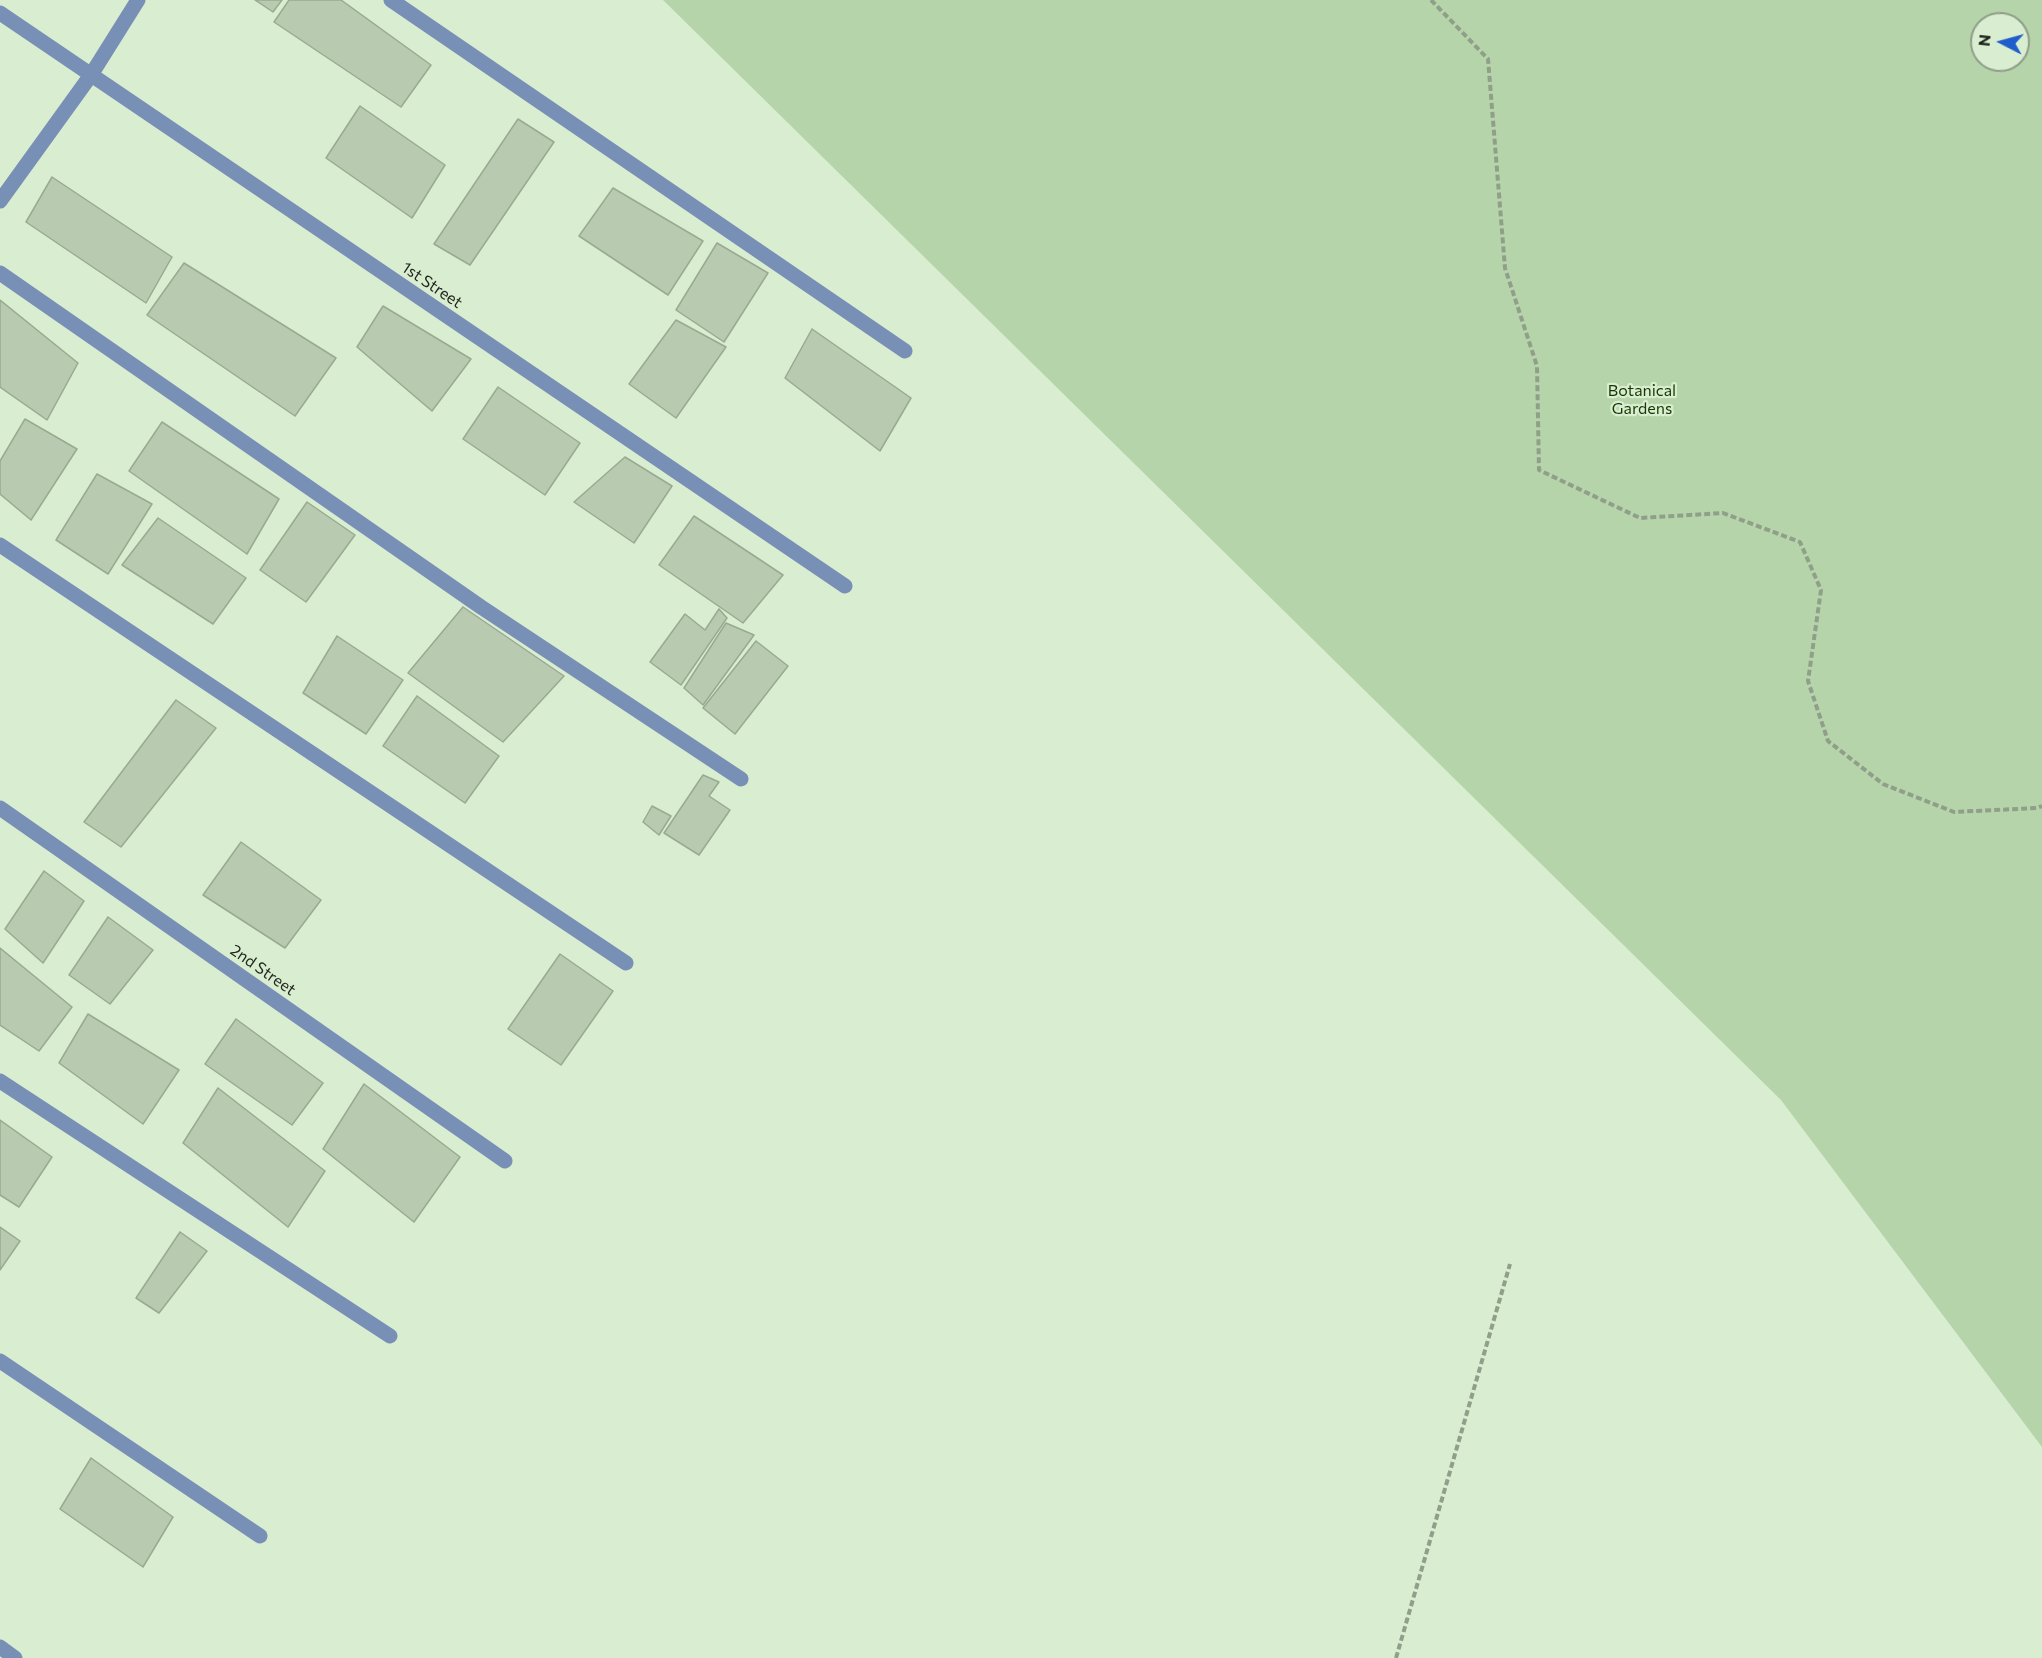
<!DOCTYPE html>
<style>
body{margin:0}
#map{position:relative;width:2042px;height:1658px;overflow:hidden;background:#d9edd1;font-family:Commissioner,sans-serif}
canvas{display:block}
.north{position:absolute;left:1970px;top:12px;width:60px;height:60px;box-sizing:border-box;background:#d9edd1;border:2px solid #8f9d89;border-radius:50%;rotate:276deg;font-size:16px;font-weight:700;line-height:24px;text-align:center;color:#1f261c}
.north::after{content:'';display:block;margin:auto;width:21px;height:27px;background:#1f5eca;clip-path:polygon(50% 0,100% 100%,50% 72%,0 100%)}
</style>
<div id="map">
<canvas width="2042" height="1658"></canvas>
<div class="north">N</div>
</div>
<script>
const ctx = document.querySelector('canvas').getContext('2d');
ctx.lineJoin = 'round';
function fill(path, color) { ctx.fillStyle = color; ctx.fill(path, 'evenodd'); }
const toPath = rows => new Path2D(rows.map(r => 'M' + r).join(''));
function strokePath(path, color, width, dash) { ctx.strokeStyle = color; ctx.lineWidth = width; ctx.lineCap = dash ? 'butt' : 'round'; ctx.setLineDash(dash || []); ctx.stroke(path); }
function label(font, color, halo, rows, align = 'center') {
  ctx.font = font + ' Commissioner,sans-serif'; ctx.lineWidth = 4.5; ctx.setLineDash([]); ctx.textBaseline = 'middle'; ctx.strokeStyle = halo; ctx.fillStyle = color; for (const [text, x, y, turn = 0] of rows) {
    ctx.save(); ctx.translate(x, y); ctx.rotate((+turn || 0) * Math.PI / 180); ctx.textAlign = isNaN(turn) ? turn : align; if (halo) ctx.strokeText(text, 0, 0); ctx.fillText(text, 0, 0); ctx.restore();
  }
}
const green = toPath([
 [663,0,2042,0,2042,1447,1781,1100],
 [1982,24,2018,24,2018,60,1982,60]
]);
const building = toPath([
 [255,0,282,0,273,12,255,0],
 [289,0,341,0,431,65,401,107,274,22,289,0],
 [360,106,445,165,412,218,326,158,360,106],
 [518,119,554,142,470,265,434,244,518,119],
 [52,177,172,257,146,303,26,222,52,177],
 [613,188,703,241,668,295,579,236,613,188],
 [717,243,768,273,724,342,676,310,717,243],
 [184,263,336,358,295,416,147,315,184,263],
 [0,300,78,363,47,420,0,387,0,300],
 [383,306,471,359,432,411,357,347,383,306],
 [676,320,726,347,676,418,629,384,676,320],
 [812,329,911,398,880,451,785,378,812,329],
 [498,387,580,443,545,495,463,439,498,387],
 [25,419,77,449,31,520,0,494,0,461,25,419],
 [162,422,279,499,247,554,129,471,162,422],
 [625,457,672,486,634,543,574,502,625,457],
 [97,474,152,504,108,574,56,540,97,474],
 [307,502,355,535,306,602,260,570,307,502],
 [694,516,783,575,743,623,659,565,694,516],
 [158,518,246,578,213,624,122,565,158,518],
 [463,607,564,676,503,742,408,673,463,607],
 [719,609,727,618,681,685,650,662,685,614,705,630,719,609],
 [726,623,754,635,703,705,684,688,726,623],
 [337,636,403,680,366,734,303,693,337,636],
 [756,641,788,666,735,734,703,708,756,641],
 [417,696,499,756,465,803,383,746,417,696],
 [176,700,216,728,121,847,84,822,176,700],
 [703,775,719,782,709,796,730,810,699,855,664,833,703,775],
 [652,806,671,816,659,835,643,822,652,806],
 [241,842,321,900,285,948,203,895,241,842],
 [44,871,84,901,43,963,5,929,44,871],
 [108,917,153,950,110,1004,69,975,108,917],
 [0,948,72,1007,39,1051,0,1025,0,948],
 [560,954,613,991,561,1065,508,1029,560,954],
 [88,1014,179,1070,143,1124,59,1063,88,1014],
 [236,1019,323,1083,292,1125,205,1064,236,1019],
 [364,1084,460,1157,414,1222,323,1149,364,1084],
 [218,1088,325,1171,288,1227,183,1143,218,1088],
 [0,1120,52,1157,19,1207,0,1195,0,1120],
 [0,1227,20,1241,0,1270,0,1227],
 [180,1232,207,1251,159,1313,136,1298,180,1232],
 [91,1458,173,1517,143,1567,60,1509,91,1458]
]);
const path = toPath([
 [1431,0,1488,59,1505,268,1537,366,1539,470,1640,518,1723,513,1800,542,1821,590,1808,681,1828,741,1883,784,1954,812,2037,808,2042,806],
 [1396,1658,1510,1264]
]);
const minor = toPath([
 [391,0,905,351],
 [0,13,845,586],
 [0,201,91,75,138,0],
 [0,273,481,607,741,779],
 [0,545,626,963],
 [0,808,505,1161],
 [0,1081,390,1336],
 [0,1361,260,1536],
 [0,1647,15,1658]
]);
const streetNames = [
 ["1st Street",432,285,34],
 ["2nd Street",263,970,35]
];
const parkNames = [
 ["Botanical",1642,391],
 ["Gardens",1642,409]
];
fill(green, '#b6d4a9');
fill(building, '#b8cbb0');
strokePath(building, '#98ab90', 1.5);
strokePath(path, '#909f8a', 4, [6, 3]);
strokePath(minor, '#788fb6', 15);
label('16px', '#1f261c', '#d9edd1', streetNames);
label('16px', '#173901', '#d9edd1', parkNames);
</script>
